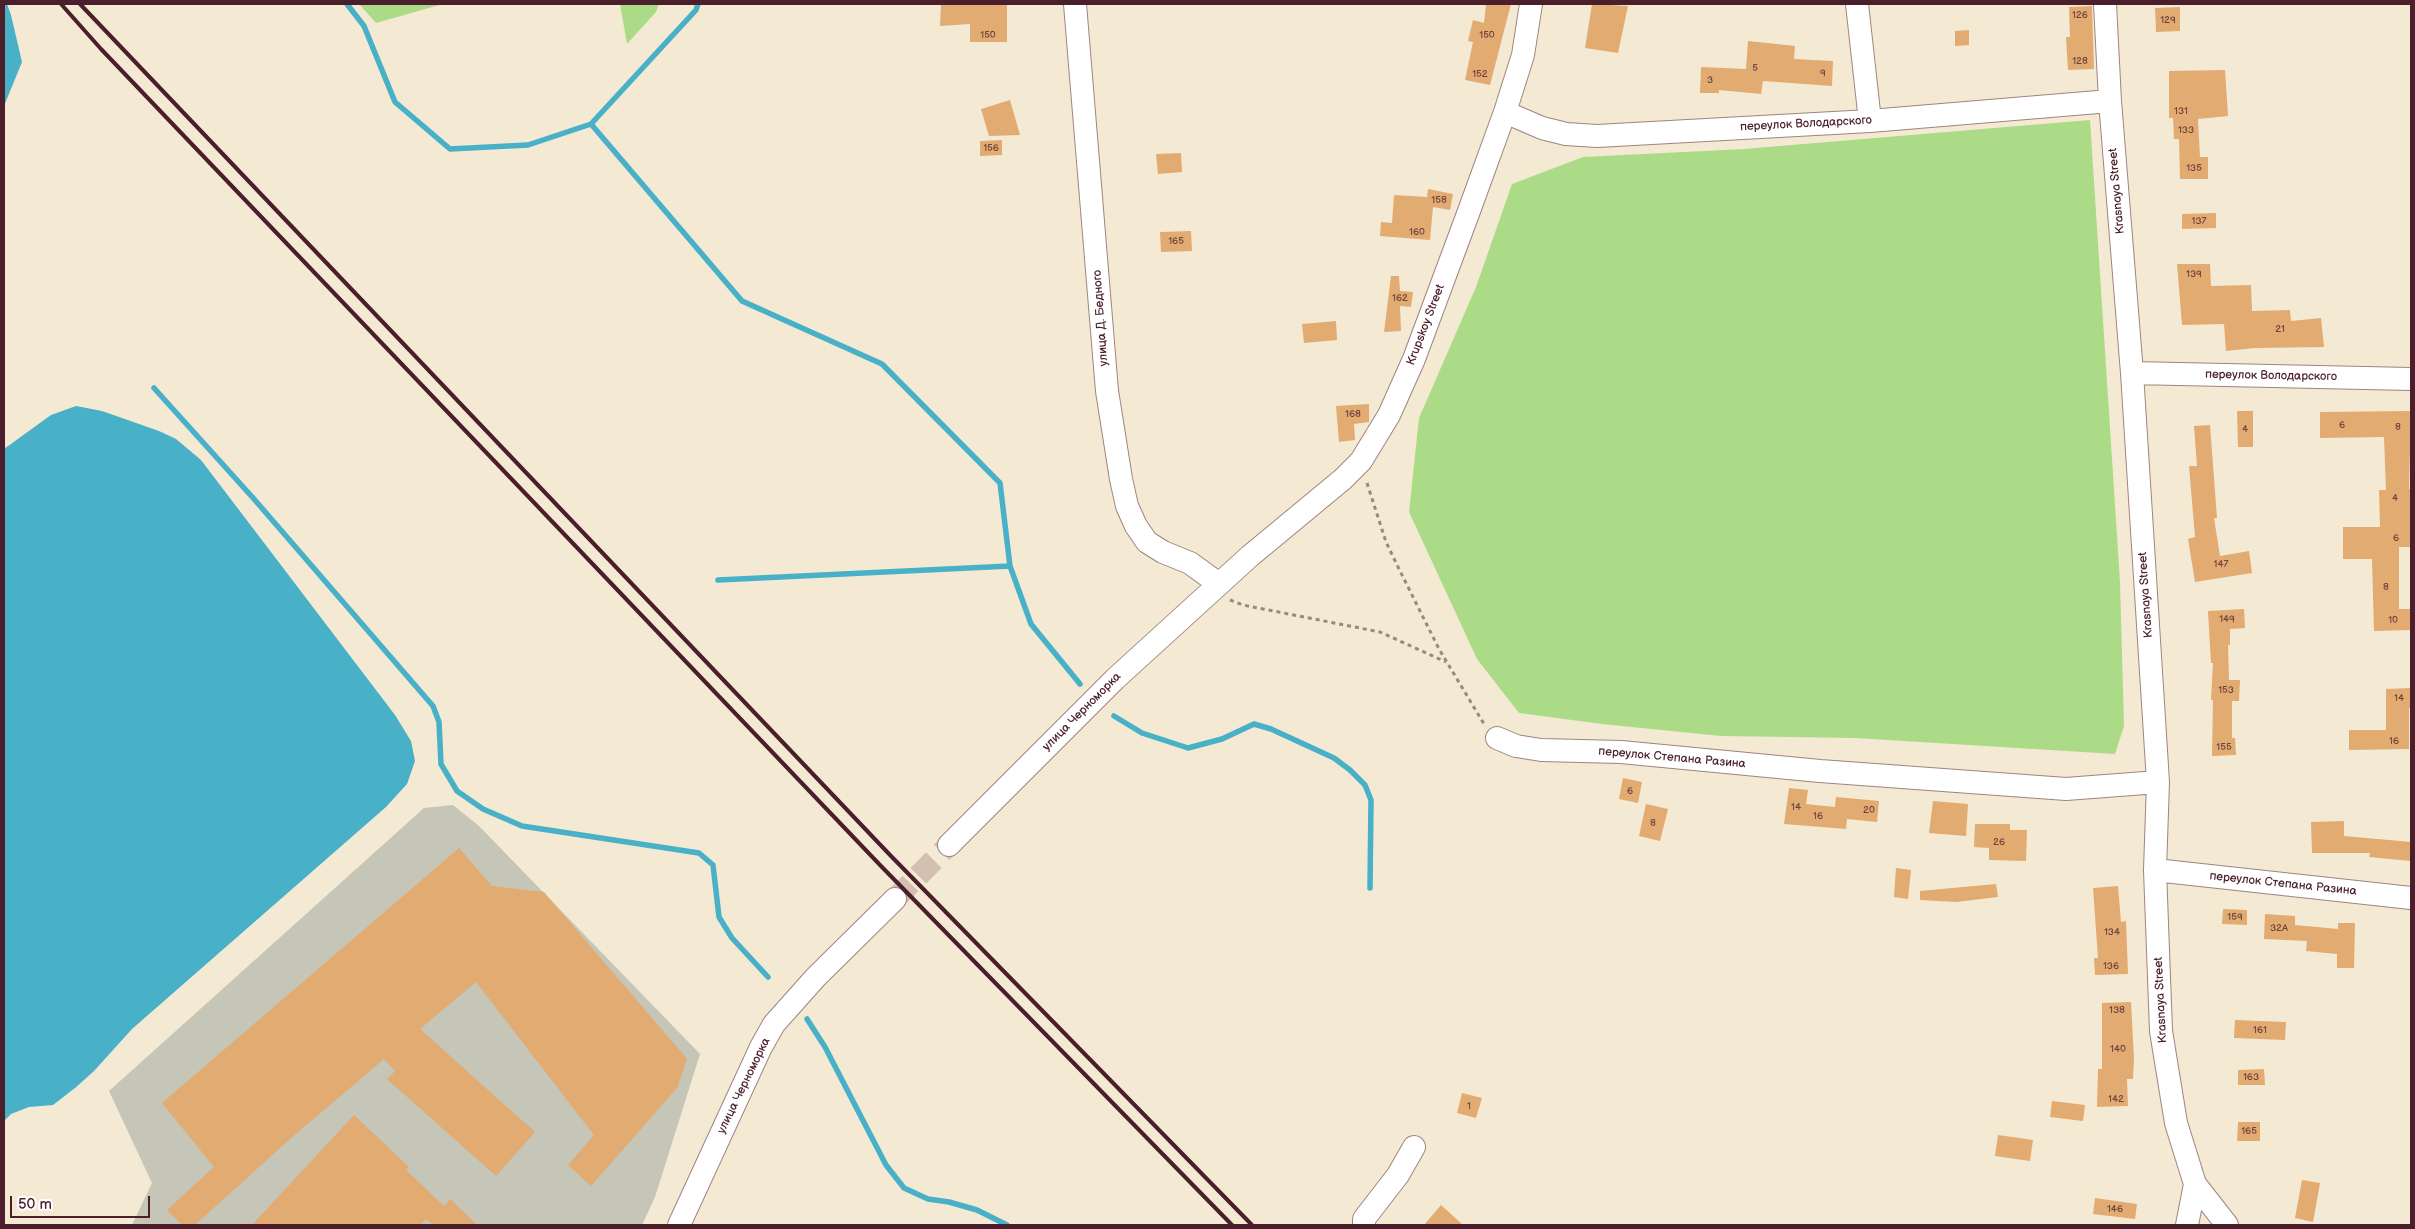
<!DOCTYPE html>
<meta charset="utf-8">
<style>
body{margin:0}
#map{position:relative;width:2415px;height:1229px;overflow:hidden;background:#f4e9d3;font-family:"Balsamiq Sans",sans-serif}
canvas{display:block}
.frame{position:absolute;inset:0;border:5px solid #4a1f2b;pointer-events:none}
.scale{position:absolute;left:10px;top:1196px;width:140px;height:22px;box-sizing:border-box;border:2px solid #4a1f2b;border-top:0;padding-left:6px;font-size:15px;line-height:18px;white-space:nowrap;color:#4a1f2b;-webkit-text-stroke:4px #fff;paint-order:stroke}
</style>
<div id="map">
<canvas width="2415" height="1229"></canvas>
<div class="frame"></div>
<div class="scale">50 m</div>
</div>
<script>
const ctx = document.querySelector('canvas').getContext('2d');
ctx.lineJoin = 'round';
function fill(path, color) { ctx.fillStyle = color; ctx.fill(path, 'evenodd'); }
const toPath = rows => new Path2D(rows.map(r => 'M' + r).join(''));
function strokePath(path, color, width, dash) { ctx.strokeStyle = color; ctx.lineWidth = width; ctx.lineCap = dash ? 'butt' : 'round'; ctx.setLineDash(dash || []); ctx.stroke(path); }
function label(font, color, halo, rows, align = 'center') {
  ctx.font = font + ' "Balsamiq Sans",sans-serif'; ctx.lineWidth = 5; ctx.setLineDash([]); ctx.textBaseline = 'middle'; ctx.strokeStyle = halo; ctx.fillStyle = color; for (const [text, x, y, turn = 0] of rows) {
    ctx.save(); ctx.translate(x, y); ctx.rotate((+turn || 0) * Math.PI / 180); ctx.textAlign = isNaN(turn) ? turn : align; if (halo) ctx.strokeText(text, 0, 0); ctx.fillText(text, 0, 0); ctx.restore();
  }
}
const industrial = toPath([
 [453,805,479,826,700,1054,655,1197,642,1225,132,1225,152,1183,109,1091,424,808]
]);
const green = toPath([
 [359,4,443,4,376,23],
 [620,4,659,4,656,12,627,44],
 [2090,120,2120,582,2124,726,2115,754,1855,738,1721,736,1602,724,1519,713,1477,659,1409,512,1419,418,1476,287,1512,184,1583,157,1744,149]
]);
const water = toPath([
 [4,4,7,4,11,15,22,62,4,106],
 [76,406,102,411,159,431,176,439,201,460,395,715,411,741,415,761,407,784,386,807,132,1029,94,1071,75,1088,53,1105,29,1107,11,1114,4,1121,4,449,51,415]
]);
const stream = toPath([
 [347,4,364,26,395,102,450,149,528,145,591,124,696,10,698,4],
 [591,124,742,301,882,364,1000,483,1010,566,1031,624,1080,684],
 [154,388,254,499,433,706,439,722,441,764,457,791,483,809,522,826,699,853,713,865,719,917,732,938,768,977],
 [718,580,1010,566],
 [1114,716,1142,733,1188,748,1222,739,1254,724,1271,729,1334,758,1350,770,1365,785,1371,800,1370,888],
 [807,1019,825,1047,886,1165,904,1188,928,1199,949,1202,977,1210,1007,1225]
]);
const building = toPath([
 [941,4,1007,4,1007,42,970,42,970,24,940,26],
 [1486,4,1511,4,1490,85,1465,80,1473,42,1468,41,1473,20,1484,23],
 [1592,4,1628,6,1618,53,1585,48],
 [2092,6,2094,69,2068,70,2066,37,2070,37,2069,7],
 [2180,7,2180,31,2156,32,2155,8],
 [1969,30,1969,45,1955,46,1955,31],
 [1748,41,1795,46,1794,59,1833,61,1832,86,1763,81,1761,94,1719,90,1719,93,1700,93,1701,67,1746,69],
 [2225,70,2228,116,2198,119,2200,157,2208,157,2208,179,2180,179,2179,139,2174,139,2173,118,2169,118,2169,71],
 [1010,100,1020,135,989,136,981,109],
 [1002,140,1002,155,980,156,980,141],
 [1181,153,1182,172,1158,174,1156,154],
 [1428,189,1453,194,1450,210,1433,207,1430,240,1380,236,1381,222,1392,223,1394,195,1427,197],
 [2216,213,2216,228,2182,229,2182,214],
 [1191,231,1192,251,1161,252,1160,232],
 [2177,264,2210,264,2211,286,2251,285,2252,311,2290,310,2291,321,2321,318,2324,347,2255,348,2226,351,2224,324,2182,325],
 [1391,276,1399,276,1400,291,1413,292,1411,307,1400,306,1401,331,1384,332],
 [1336,321,1337,340,1304,343,1302,324],
 [1369,404,1369,422,1354,424,1355,440,1339,442,1336,406],
 [2237,411,2253,411,2253,447,2238,447],
 [2411,411,2409,489,2411,489,2411,547,2399,547,2399,609,2411,609,2411,630,2374,631,2372,559,2343,559,2343,527,2380,527,2379,490,2386,490,2384,437,2320,438,2320,412],
 [2210,425,2217,518,2214,518,2220,556,2249,551,2252,573,2195,582,2188,539,2195,537,2189,466,2197,466,2194,426],
 [2244,609,2245,628,2230,629,2230,645,2228,645,2229,680,2240,680,2239,701,2232,701,2232,738,2235,738,2236,755,2212,756,2213,700,2211,700,2213,663,2211,663,2208,611],
 [2411,688,2411,708,2409,708,2409,749,2349,750,2349,730,2386,730,2386,689],
 [1623,778,1642,782,1638,803,1619,799],
 [1789,788,1808,790,1806,804,1835,807,1836,797,1879,801,1877,822,1847,819,1846,829,1784,824],
 [1933,801,1968,804,1966,836,1929,833],
 [1646,804,1668,809,1660,841,1639,836],
 [2344,821,2344,836,2411,842,2411,861,2369,857,2370,853,2312,853,2311,822],
 [1975,824,2010,824,2010,830,2027,830,2026,861,1989,860,1989,848,1974,847],
 [459,848,492,886,544,892,687,1059,677,1088,591,1186,568,1165,594,1135,476,982,420,1029,535,1132,496,1176,387,1079,395,1071,384,1059,291,1138,195,1225,182,1225,167,1210,214,1167,162,1103],
 [1896,868,1911,870,1908,899,1894,897],
 [1996,884,1998,897,1956,902,1920,900,1920,891],
 [2118,886,2121,922,2126,921,2128,974,2095,975,2094,958,2098,958,2093,888],
 [2223,909,2247,910,2247,925,2222,924],
 [2265,914,2295,916,2295,925,2338,929,2338,923,2355,923,2354,968,2337,968,2337,954,2306,951,2307,941,2264,939],
 [2131,1002,2134,1058,2133,1079,2127,1079,2128,1106,2097,1107,2098,1069,2102,1069,2102,1003],
 [2235,1020,2286,1022,2285,1040,2234,1038],
 [2264,1069,2265,1085,2238,1085,2238,1070],
 [1462,1093,1482,1098,1476,1118,1457,1113],
 [2052,1101,2085,1105,2083,1121,2050,1117],
 [354,1115,409,1167,406,1170,444,1206,450,1199,477,1225,433,1225,426,1219,420,1225,252,1225],
 [2238,1122,2260,1122,2260,1141,2237,1141],
 [1998,1135,2033,1140,2030,1161,1995,1156],
 [2302,1180,2320,1183,2313,1222,2295,1218],
 [2095,1198,2137,1204,2135,1219,2093,1214],
 [1441,1205,1463,1225,1424,1225]
]);
const minorTunnel = toPath([
 [895,899,949,845]
]);
const path = toPath([
 [1367,483,1386,542,1400,571,1439,649,1484,724],
 [1230,600,1243,605,1380,632,1446,662]
]);
const minor = toPath([
 [1075,4,1107,391,1121,479,1127,506,1136,526,1147,542,1163,552,1190,563,1219,584],
 [1857,4,1870,121],
 [2105,4,2110,101,2132,373,2158,782,2155,870,2161,1031,2176,1123,2195,1184,2227,1225],
 [1505,112,1542,128,1566,134,1597,136,1870,121,2110,101],
 [2132,373,2411,379],
 [1497,738,1516,746,1541,750,1621,752,1820,771,2066,789,2158,782],
 [949,845,1115,679,1250,556,1343,479,1361,461,1389,415,1414,359,1469,211,1505,112,1523,55,1531,4],
 [2155,870,2411,898],
 [679,1225,761,1047,774,1024,816,977,895,899],
 [1364,1225,1364,1219,1398,1175,1414,1147],
 [2187,1225,2195,1184]
]);
const rail = toPath([
 [61,4,101,49,880,865,1232,1225],
 [80,4,890,855,1252,1225]
]);
const numberNames = [
 ["126",2080,15],
 ["129",2168,20],
 ["150",988,35],
 ["150",1487,35],
 ["128",2080,61],
 ["5",1755,68],
 ["9",1823,73],
 ["152",1480,74],
 ["3",1710,80],
 ["131",2181,111],
 ["133",2186,130],
 ["156",991,148],
 ["135",2194,168],
 ["158",1439,200],
 ["137",2199,221],
 ["160",1417,232],
 ["165",1176,241],
 ["139",2194,274],
 ["162",1400,298],
 ["21",2280,329],
 ["168",1353,414],
 ["6",2342,425],
 ["8",2398,427],
 ["4",2245,429],
 ["4",2395,498],
 ["6",2396,538],
 ["147",2221,564],
 ["8",2386,587],
 ["149",2227,619],
 ["10",2393,620],
 ["153",2226,690],
 ["14",2399,698],
 ["16",2394,741],
 ["155",2224,747],
 ["6",1630,791],
 ["14",1796,807],
 ["20",1869,810],
 ["16",1818,816],
 ["8",1653,823],
 ["26",1999,842],
 ["159",2235,917],
 ["32А",2279,928],
 ["134",2112,932],
 ["136",2111,966],
 ["138",2117,1010],
 ["161",2260,1030],
 ["140",2118,1049],
 ["163",2251,1077],
 ["142",2116,1099],
 ["1",1469,1106],
 ["165",2249,1131],
 ["146",2115,1209]
];
const streetNames = [
 ["переулок Володарского",1806,124,-3],
 ["Krasnaya Street",2117,191,-95],
 ["улица Д. Бедного",1101,318,-94],
 ["Krupskoy Street",1426,325,-69],
 ["переулок Володарского",2271,376,1],
 ["Krasnaya Street",2146,595,-94],
 ["улица Черноморка",1082,712,-45],
 ["переулок Степана Разина",1672,758,5],
 ["переулок Степана Разина",2283,884,6],
 ["Krasnaya Street",2161,1000,-93],
 ["улица Черноморка",744,1086,-64]
];
fill(industrial, '#c5c5b8');
fill(green, '#acdb88');
fill(water, '#48b0c7');
strokePath(stream, '#48b0c7', 5.5);
fill(building, '#e1ab72');
strokePath(minorTunnel, '#d2c1b1', 22, [22, 11]);
strokePath(minor, '#9f847f', 24);
strokePath(path, '#9f847f', 3, [4, 4]);
strokePath(minor, '#fff', 22);
strokePath(rail, '#4a1f2b', 4);
label('10px', '#70423d', null, numberNames);
label('12px', '#4a1f2b', '#fff', streetNames);
</script>
